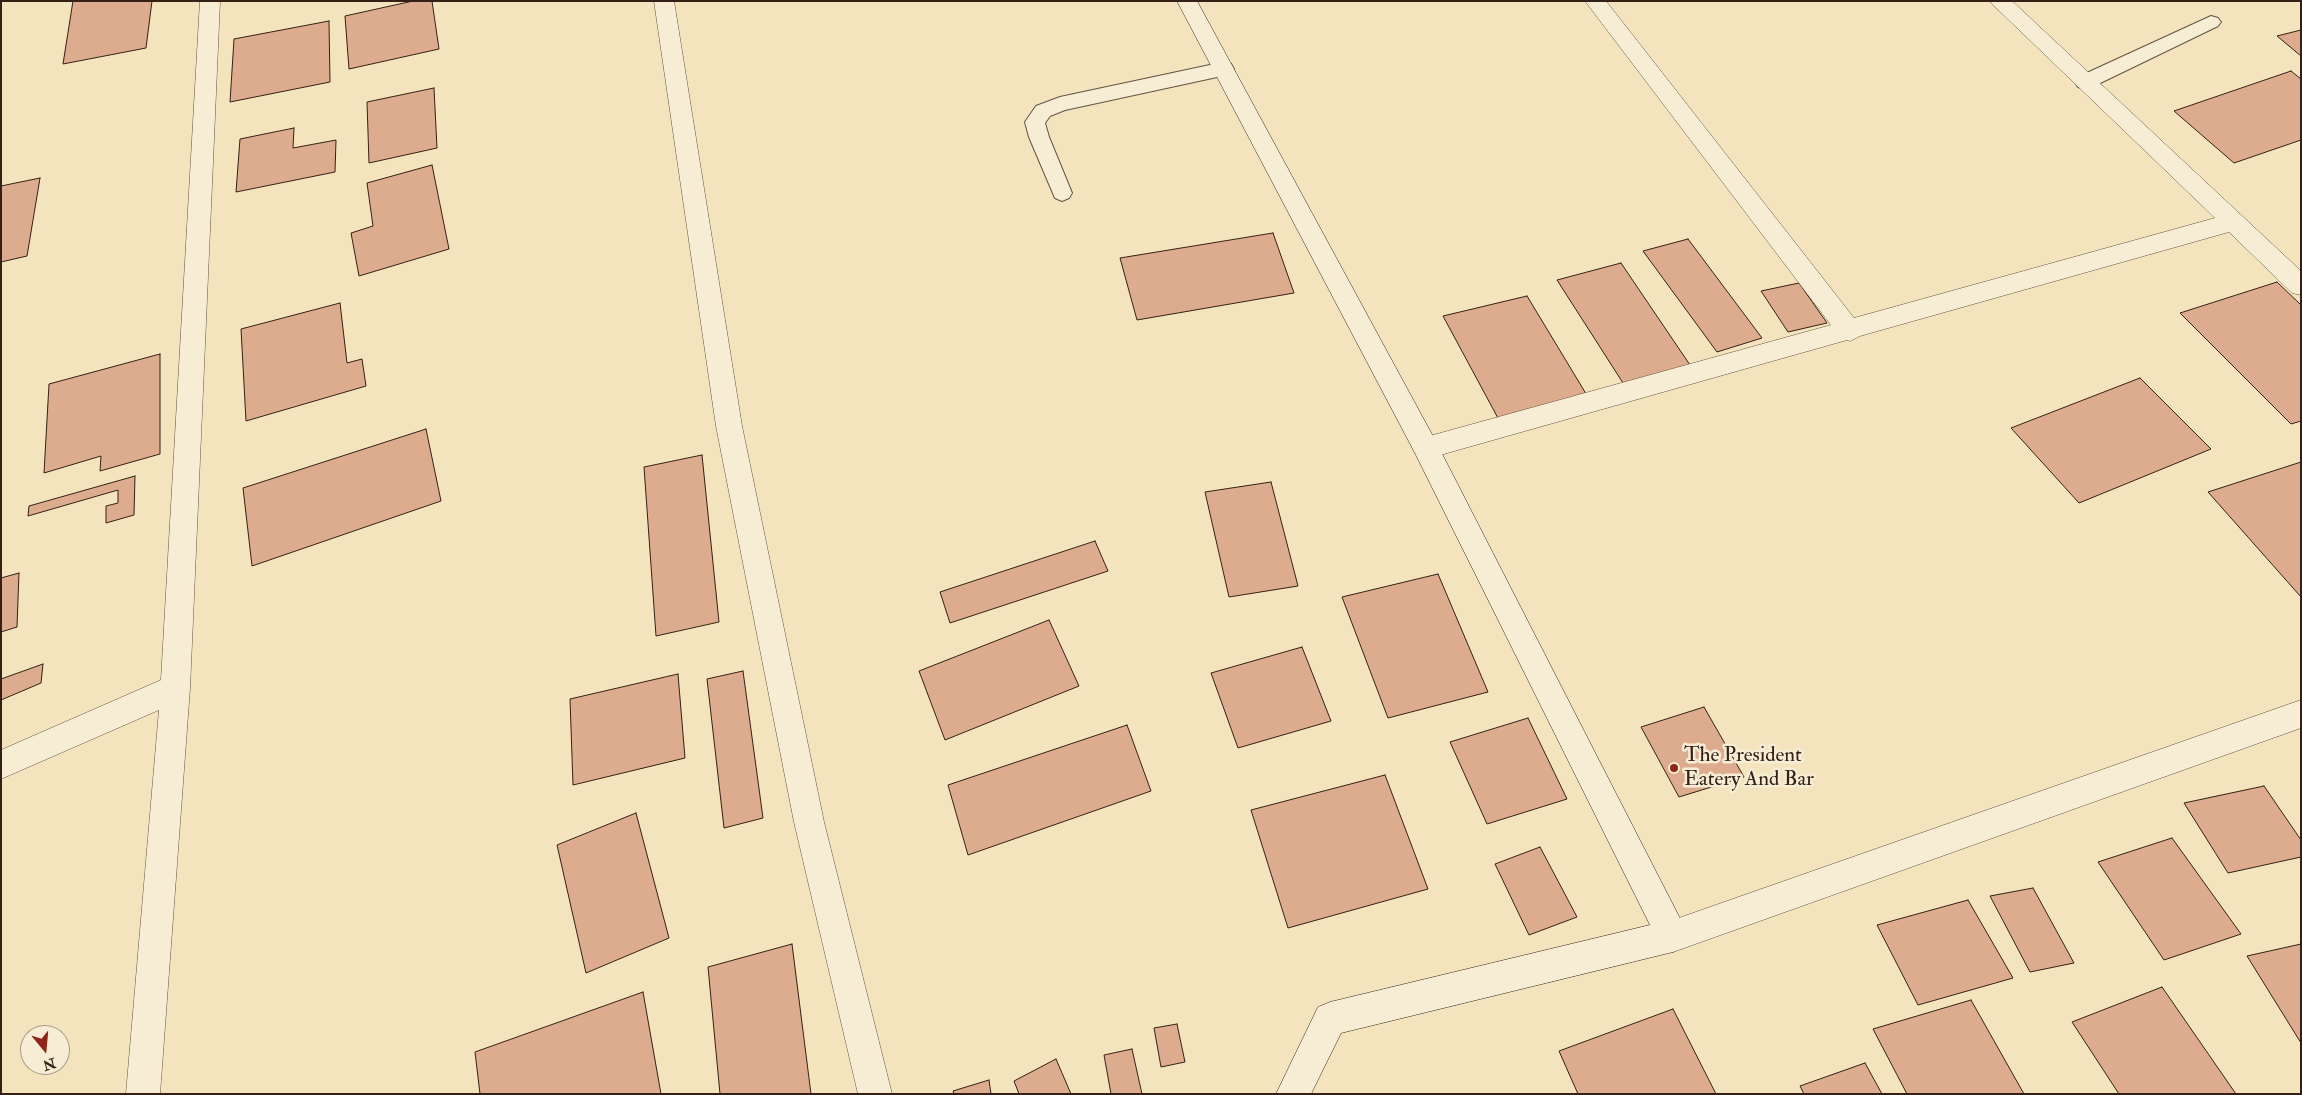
<!DOCTYPE html>
<style>
body{margin:0}
#map{position:relative;width:2302px;height:1095px;overflow:hidden;background:#f3e4be;font-family:"IM FELL Double Pica",serif}
canvas{display:block}
.frame{position:absolute;inset:0;border:2px solid #342016;pointer-events:none}
.north{position:absolute;left:20px;top:1025px;width:50px;height:50px;box-sizing:border-box;background:#f7edd5;border:1px solid #a99b89;border-radius:50%;rotate:163deg;font-size:14px;font-weight:700;line-height:20px;text-align:center;color:#342016}
.north::after{content:'';display:block;margin:auto;width:18px;height:22px;background:#8f2418;clip-path:polygon(50% 0,100% 100%,50% 72%,0 100%)}
</style>
<div id="map">
<canvas width="2302" height="1095"></canvas>
<div class="frame"></div>
<div class="north">N</div>
</div>
<script>
const ctx = document.querySelector('canvas').getContext('2d');
ctx.lineJoin = 'round';
function fill(path, color) { ctx.fillStyle = color; ctx.fill(path, 'evenodd'); }
const toPath = rows => new Path2D(rows.map(r => 'M' + r).join(''));
function strokePath(path, color, width, dash) { ctx.strokeStyle = color; ctx.lineWidth = width; ctx.lineCap = dash ? 'butt' : 'round'; ctx.setLineDash(dash || []); ctx.stroke(path); }
function label(font, color, halo, rows, align = 'center') {
  ctx.font = font + ' "IM FELL Double Pica",serif'; ctx.lineWidth = 5; ctx.setLineDash([]); ctx.textBaseline = 'middle'; ctx.strokeStyle = halo; ctx.fillStyle = color; for (const [text, x, y, turn = 0] of rows) {
    ctx.save(); ctx.translate(x, y); ctx.rotate((+turn || 0) * Math.PI / 180); ctx.textAlign = isNaN(turn) ? turn : align; if (halo) ctx.strokeText(text, 0, 0); ctx.fillText(text, 0, 0); ctx.restore();
  }
}
const building = toPath([
 [73,1,152,1,146,48,63,64,73,1],
 [413,1,432,1,439,49,349,69,345,16,413,1],
 [329,21,330,82,230,102,234,39,329,21],
 [2301,30,2301,56,2277,36,2301,30],
 [2291,71,2301,79,2301,140,2234,163,2174,111,2291,71],
 [434,88,437,148,369,163,367,102,434,88],
 [294,128,293,148,336,140,335,172,236,192,240,139,294,128],
 [432,165,449,249,359,276,351,233,373,226,367,183,432,165],
 [40,178,27,256,1,262,1,186,40,178],
 [1273,233,1294,293,1137,320,1120,258,1273,233],
 [1688,239,1762,338,1717,352,1643,251,1688,239],
 [1621,263,1690,365,1623,383,1557,280,1621,263],
 [2277,282,2301,305,2301,421,2291,424,2180,313,2277,282],
 [1799,283,1827,323,1788,332,1761,291,1799,283],
 [1527,296,1588,397,1499,420,1443,316,1527,296],
 [340,303,347,363,362,359,366,386,246,421,241,329,340,303],
 [160,354,160,454,100,471,101,456,44,473,49,384,160,354],
 [2140,378,2211,449,2079,503,2011,428,2140,378],
 [426,429,441,501,252,566,243,488,426,429],
 [702,455,719,622,656,636,644,467,702,455],
 [2301,462,2301,597,2208,492,2301,462],
 [135,476,134,515,106,523,106,506,118,503,118,490,28,516,29,506,135,476],
 [1271,482,1298,586,1229,597,1205,492,1271,482],
 [1095,541,1108,571,950,623,940,592,1095,541],
 [19,573,17,627,1,632,1,578,19,573],
 [1438,574,1488,692,1388,718,1342,597,1438,574],
 [1049,620,1079,686,945,740,919,671,1049,620],
 [1302,647,1331,721,1238,748,1211,673,1302,647],
 [43,664,41,683,1,700,1,679,43,664],
 [743,671,763,818,724,828,707,679,743,671],
 [678,674,685,758,573,785,570,699,678,674],
 [1704,707,1744,777,1679,797,1641,727,1704,707],
 [1528,718,1567,799,1487,824,1450,742,1528,718],
 [1127,725,1151,791,968,855,948,785,1127,725],
 [1385,775,1428,889,1288,928,1251,810,1385,775],
 [2264,786,2301,840,2301,857,2228,873,2184,803,2264,786],
 [636,813,669,938,586,973,557,845,636,813],
 [2172,838,2241,934,2164,960,2098,862,2172,838],
 [1540,847,1577,917,1529,935,1495,864,1540,847],
 [2033,888,2074,963,2030,972,1990,896,2033,888],
 [1968,900,2013,978,1918,1005,1877,925,1968,900],
 [792,944,811,1094,720,1094,708,967,792,944],
 [2301,944,2301,1043,2247,956,2301,944],
 [2162,987,2236,1094,2119,1094,2072,1022,2162,987],
 [643,992,661,1094,480,1094,475,1052,643,992],
 [1971,1000,2024,1094,1907,1094,1873,1029,1971,1000],
 [1673,1009,1716,1094,1578,1094,1559,1051,1673,1009],
 [1177,1024,1185,1062,1161,1067,1154,1028,1177,1024],
 [1132,1049,1142,1094,1111,1094,1104,1055,1132,1049],
 [1056,1059,1071,1094,1019,1094,1014,1081,1056,1059],
 [1865,1063,1882,1094,1804,1094,1800,1086,1865,1063],
 [989,1080,991,1094,954,1094,953,1091,989,1080]
]);
const lane = toPath([
 [2211,16,2218,18,2221,22,2218,26,2092,87,2085,89,2078,87,2075,82,2078,77,2211,16],
 [1224,62,1231,64,1234,69,1231,74,1065,110,1050,116,1045,123,1049,137,1072,193,1069,198,1062,201,1055,198,1029,137,1025,122,1036,106,1060,97,1224,62]
]);
const street = toPath([
 [200,1,220,1,190,688,160,1094,126,1094,159,710,1,779,1,750,161,680,200,1],
 [654,1,674,1,742,426,824,822,892,1094,858,1094,794,822,716,426,654,1],
 [1585,1,1606,1,1854,318,2215,218,1989,1,2012,1,2301,271,2301,295,2292,293,2229,232,1860,336,1850,341,1847,340,1426,459,1417,456,1413,448,1417,440,1426,437,1831,325,1585,1],
 [2301,700,2301,728,1673,952,1662,947,1657,936,1662,925,1673,920,2301,700]
]);
const secondary = toPath([
 [1177,1,1197,1,1435,440,1689,936,1684,947,1673,952,1341,1033,1311,1094,1276,1094,1318,1007,1330,1002,1650,925,1416,455,1177,1]
]);
const markers = [
 [1674,768,5,"#8f2418"]
];
const poiNames = [
 ["The President",1684,756],
 ["Eatery And Bar",1684,780]
];
fill(building, '#ddab8d');
strokePath(building, '#342016', 1);
strokePath(lane, '#645140', 2);
strokePath(street, '#645140', 1);
strokePath(secondary, '#342016', 1);
fill(lane, '#f7edd5');
fill(street, '#f7edd5');
fill(secondary, '#f7edd5');
for (const [x, y, r, color] of markers) { const dot = new Path2D(); dot.arc(x, y, r, 0, 2 * Math.PI); ctx.fillStyle = color; ctx.fill(dot); strokePath(dot, '#f7edd5', 2); }
label('21px', '#342016', '#f7edd5', poiNames, 'left');
</script>
